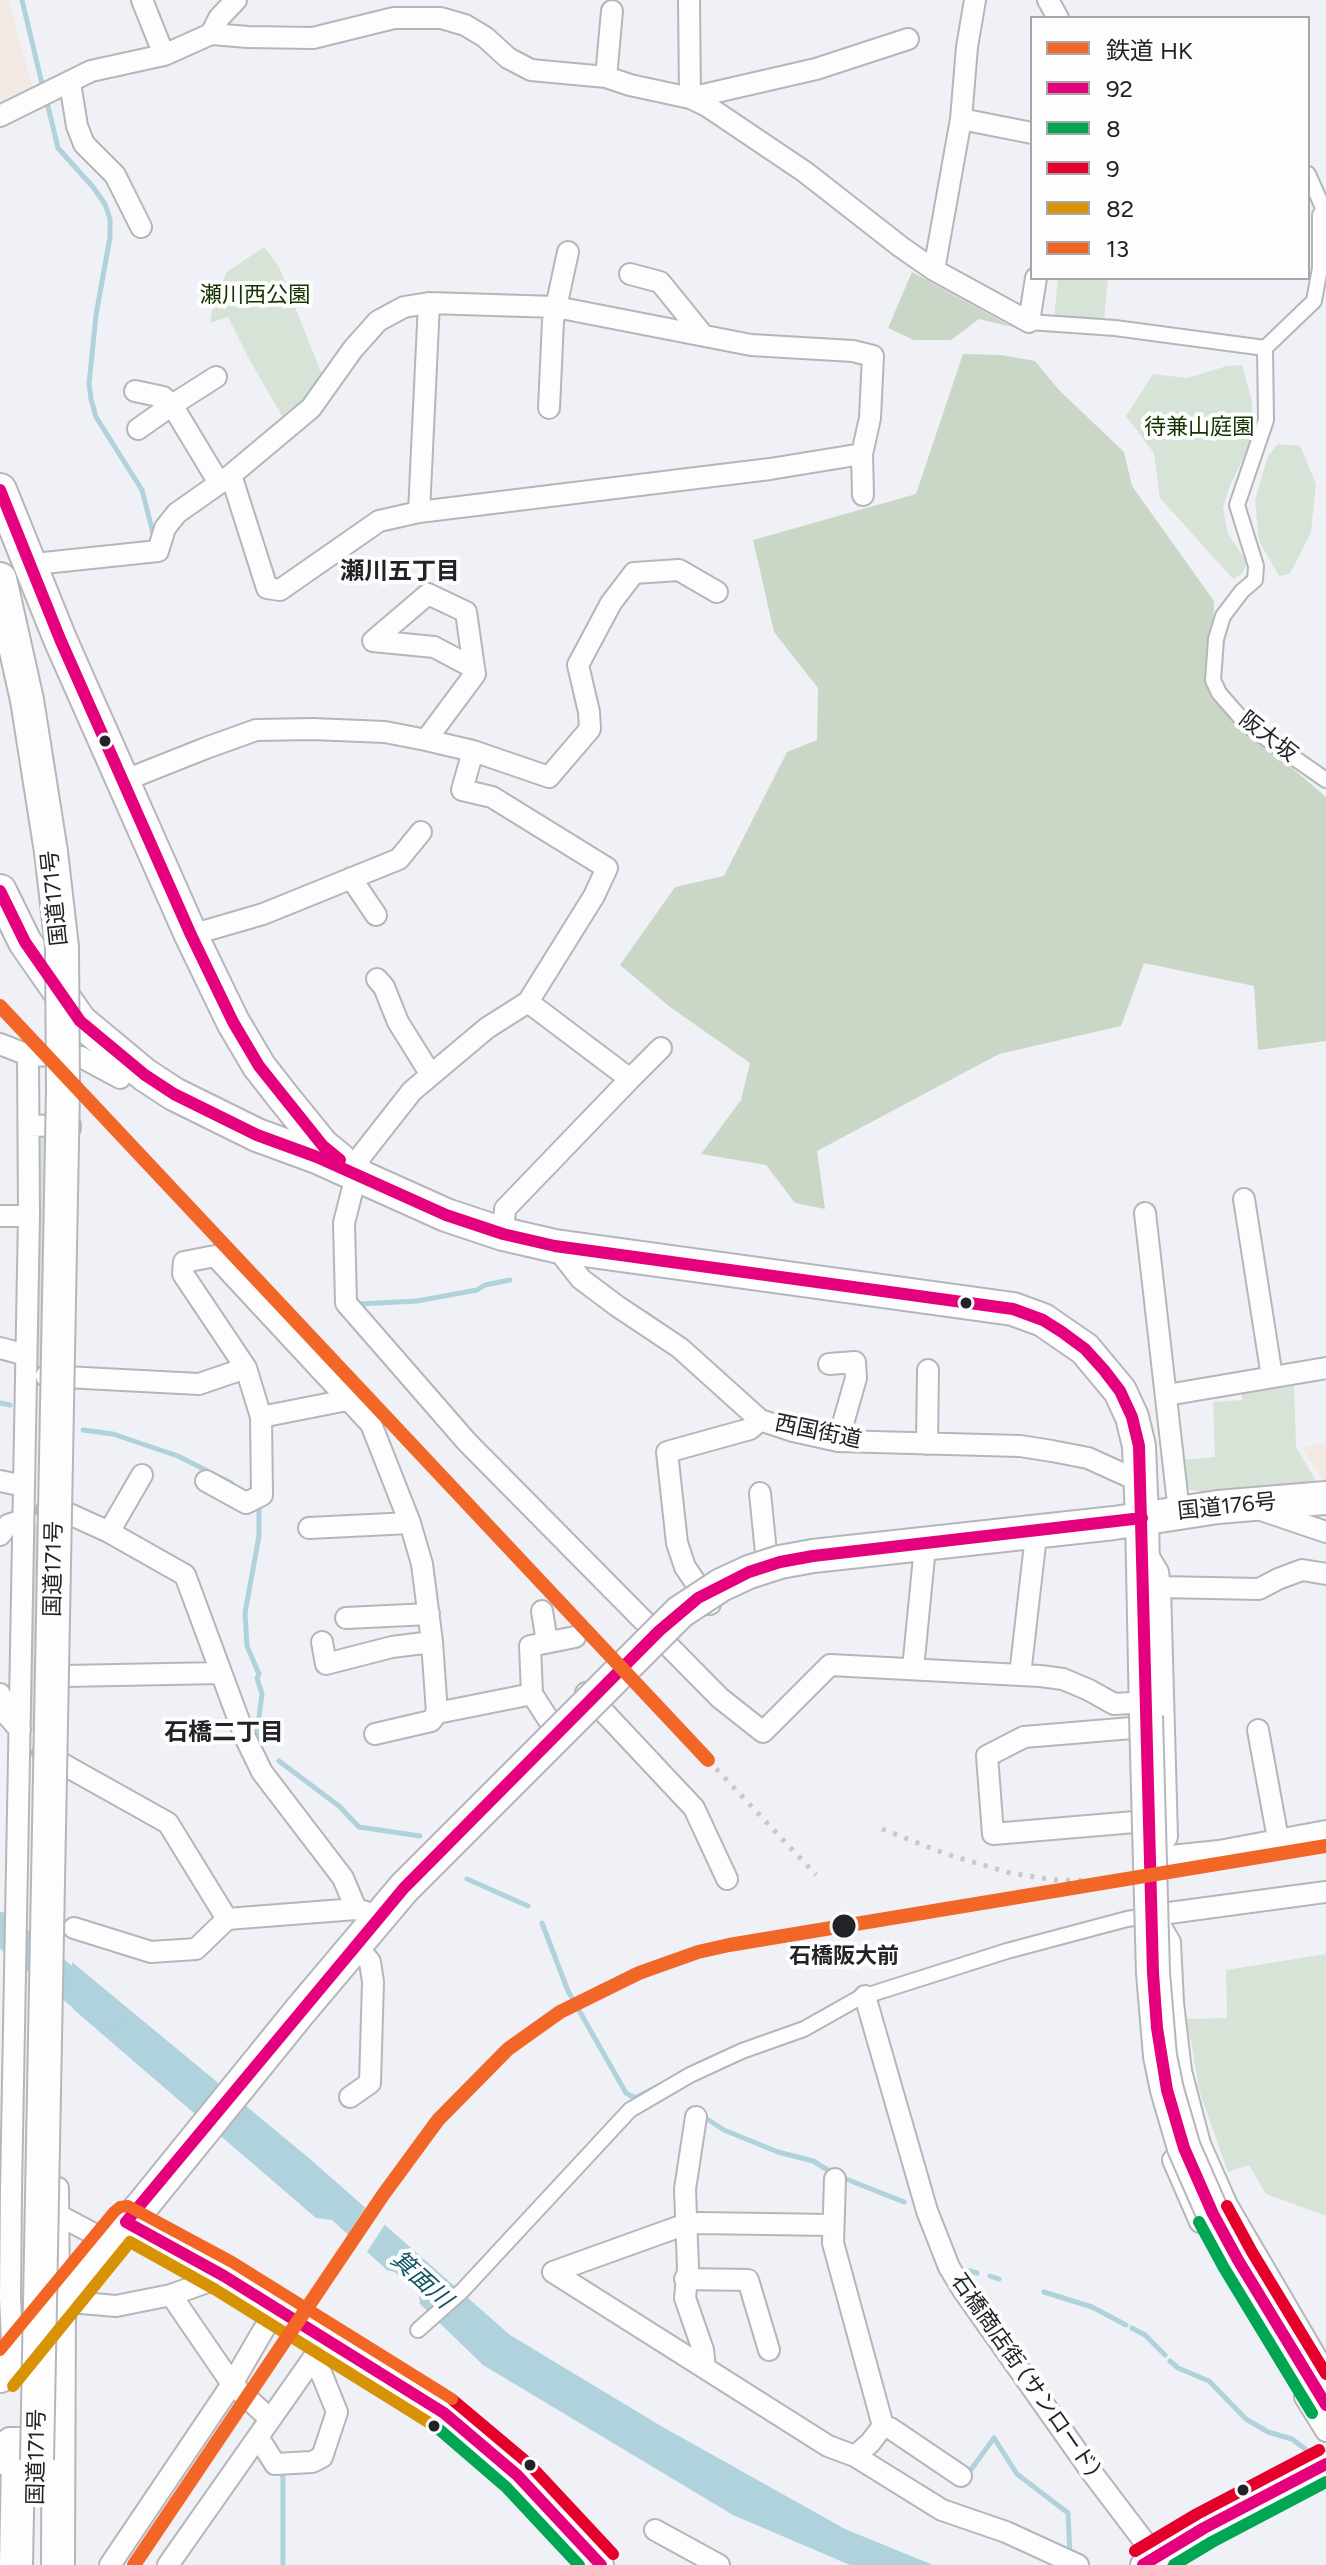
<!DOCTYPE html>
<meta charset="utf-8">
<style>
body{margin:0}
#map{position:relative;width:1326px;height:2565px;overflow:hidden;background:#f0f1f7;font-family:Figtree,"Noto Sans JP",sans-serif}
canvas{display:block}
.legend{position:absolute;left:1030px;top:16px;width:280px;height:264px;box-sizing:border-box;background:#fdfdfd;border:2px solid #a5a6a7;margin:0;padding:10px 14px;list-style:none;font-size:24px;color:#222327}
.legend li{display:flex;align-items:center;gap:16px;height:40px}
.legend b{width:40px;border:2px solid #a5a6a7}
</style>
<div id="map">
<canvas width="1326" height="2565"></canvas>
<ul class="legend">
<li><b style="height:10px;background:#f26627"></b>鉄道 HK</li>
<li><b style="height:10px;background:#e5007d"></b>92</li>
<li><b style="height:10px;background:#00a651"></b>8</li>
<li><b style="height:10px;background:#e4002b"></b>9</li>
<li><b style="height:10px;background:#d79206"></b>82</li>
<li><b style="height:10px;background:#f26522"></b>13</li>
</ul>
</div>
<script>
const ctx = document.querySelector('canvas').getContext('2d');
ctx.lineJoin = 'round';
function fill(path, color) { ctx.fillStyle = color; ctx.fill(path, 'evenodd'); }
const toPath = rows => new Path2D(rows.map(r => 'M' + r).join(''));
function strokePath(path, color, width, dash) { ctx.strokeStyle = color; ctx.lineWidth = width; ctx.lineCap = dash ? 'butt' : 'round'; ctx.setLineDash(dash || []); ctx.stroke(path); }
function label(font, color, halo, rows, align = 'center') {
  ctx.font = font + ' Figtree,"Noto Sans JP",sans-serif'; ctx.lineWidth = 8; ctx.setLineDash([]); ctx.textBaseline = 'middle'; ctx.strokeStyle = halo; ctx.fillStyle = color; for (const [text, x, y, turn = 0] of rows) {
    ctx.save(); ctx.translate(x, y); ctx.rotate((+turn || 0) * Math.PI / 180); ctx.textAlign = isNaN(turn) ? turn : align; if (halo) ctx.strokeText(text, 0, 0); ctx.fillText(text, 0, 0); ctx.restore();
  }
}
const commercial = toPath([
 [0,0,8,0,34,92,0,110],
 [1326,1442,1326,1483,1325,1483,1302,1448]
]);
const green = toPath([
 [264,247,279,267,323,377,317,389,282,416,248,357,228,317,210,323,214,299,227,272],
 [1058,278,1108,278,1104,320,1054,319],
 [1242,365,1252,401,1252,433,1246,453,1230,485,1223,508,1228,534,1247,562,1243,573,1233,579,1160,498,1154,453,1126,416,1153,374,1187,378,1227,366],
 [1278,444,1300,446,1316,484,1311,532,1290,574,1279,576,1259,541,1255,500,1268,456],
 [35,1130,68,1131,66,1370,32,1370],
 [1294,1382,1296,1447,1318,1484,1210,1493,1184,1489,1181,1460,1215,1457,1213,1402,1242,1400,1242,1389],
 [29,1523,62,1524,60,1732,26,1731],
 [1326,1954,1326,2216,1266,2194,1249,2165,1228,2172,1199,2090,1191,2041,1183,2019,1227,2018,1226,1970]
]);
const forest = toPath([
 [912,272,1012,327,979,319,951,340,914,340,888,328],
 [963,354,1001,355,1035,361,1059,390,1124,452,1132,486,1214,601,1212,699,1326,797,1326,1041,1258,1050,1254,986,1144,963,1121,1026,999,1054,817,1151,825,1209,795,1203,766,1165,701,1154,741,1100,750,1063,670,1007,620,965,675,887,724,876,787,752,817,740,818,688,774,632,753,540,916,494]
]);
const water = toPath([
 [72,1962,310,2159,510,2335,661,2426,845,2529,933,2565,850,2565,733,2515,483,2365,420,2304,419,2293,395,2272,387,2270,332,2220,316,2218,73,2009]
]);
const pier = toPath([
 [368,2204,387,2221,365,2255,346,2238]
]);
const stream = toPath([
 [22,0,43,88],
 [46,98,58,148,93,187,105,204,110,219,110,237,96,315,89,384,91,399,96,417,142,490,153,533],
 [358,1304,417,1301,477,1290,485,1285,510,1280],
 [645,1313,686,1341],
 [0,1403,10,1405],
 [83,1430,113,1434,178,1456,231,1483],
 [256,1740,262,1694,257,1678,259,1674,247,1646,245,1613,259,1536,259,1508],
 [279,1761,339,1806,359,1827,420,1836],
 [467,1879,528,1906],
 [542,1923,568,1991,626,2093,635,2098,662,2084],
 [704,2117,724,2130,778,2152,813,2161,836,2175,904,2202],
 [966,2270,977,2273],
 [990,2276,999,2279],
 [1044,2292,1092,2307,1126,2325],
 [1132,2328,1145,2335,1165,2355],
 [1170,2361,1178,2368,1209,2381,1246,2419,1268,2432,1292,2439,1312,2454],
 [280,2470,283,2477,283,2565],
 [967,2475,994,2438,1017,2474,1068,2513,1070,2556]
]);
const river = toPath([
 [0,1928,106,2014]
]);
const pedestrian = toPath([
 [1308,174,1324,210],
 [1326,206,1320,215,1320,268,1314,301,1265,348,1266,420,1237,505,1256,566,1255,580,1242,591,1223,616,1216,639,1213,680,1219,693,1247,725,1326,780],
 [1029,322,1115,328,1265,348],
 [418,2330,462,2291,630,2110,690,2075,742,2051,804,2029,859,1998,1007,1951,1127,1919,1153,1915]
]);
const minor = toPath([
 [142,0,164,55],
 [689,0,690,98,816,69,908,39],
 [1048,0,1058,18],
 [211,34,219,18,236,0],
 [606,77,612,11],
 [70,83,77,126,84,144,115,175,141,227],
 [0,116,91,71,164,55,211,34,248,37,313,38,394,18,441,18,465,25,485,37,508,58,531,70,606,77,630,85,690,98,707,106,805,172,901,247,934,270,1029,322,1036,278],
 [961,119,1032,133],
 [934,270,961,119,967,47,975,0],
 [630,274,660,282,703,335],
 [216,377,172,405,219,483],
 [135,391,163,397,172,405,138,429],
 [549,408,553,321,568,252],
 [862,454,863,495],
 [419,512,429,303],
 [32,567,44,563,158,551,165,528,177,513,231,475,311,408,353,349,378,321,404,307,429,303,556,307,751,345,853,351,873,356,870,418,862,454,770,469,419,512,379,521,280,590,267,588,231,475],
 [426,740,475,674,474,668,466,612,428,594,373,641,434,647,474,668],
 [473,751,462,790,492,797,607,868,594,896,528,1002,487,1028,412,1091,361,1156,344,1223,346,1303,467,1442,720,1698,763,1732,830,1665,1040,1676,1063,1679,1089,1690,1114,1704,1131,1703],
 [123,781,206,748,256,730,312,729,385,732,426,740,473,751,549,777,590,729,589,712,578,665,611,603,634,573,679,570,717,592],
 [351,878,376,915],
 [191,935,263,914,399,859,421,832],
 [377,979,384,987,398,1022,431,1075],
 [0,1044,28,1055,81,1057,120,1078],
 [630,1079,661,1048],
 [29,1126,70,1125,70,1128],
 [1244,1199,1272,1377],
 [1145,1213,1179,1512],
 [0,1216,29,1216],
 [503,1234,505,1209,630,1079,528,1002],
 [555,1246,581,1279,617,1306,680,1348,760,1420,793,1431,838,1441,1020,1446,1052,1451,1088,1458,1141,1482],
 [0,1348,26,1355],
 [829,1364,855,1362,856,1378,838,1441],
 [46,1376,199,1384,246,1368],
 [1167,1395,1326,1368],
 [261,1417,347,1400],
 [927,1444,928,1370],
 [0,1481,24,1486],
 [206,1481,246,1503,262,1495,261,1417,246,1368,183,1274,184,1262,215,1256,371,1424,410,1523,422,1564,432,1642,437,1713,532,1694],
 [760,1493,766,1553],
 [1258,1509,1326,1532],
 [47,1510,65,1512,109,1532,185,1575,245,1737,262,1772,343,1878,356,1909,366,1912],
 [309,1528,410,1523],
 [109,1532,142,1475],
 [0,1535,8,1525,23,1520],
 [1149,1557,1158,1572,1160,1587,1167,1837,1152,1857,1152,1862],
 [1160,1587,1259,1589,1278,1579,1302,1570,1326,1574],
 [710,1604,685,1567,677,1543,667,1452,750,1429,760,1420],
 [542,1611,547,1642],
 [346,1618,429,1614],
 [322,1642,326,1664,392,1647,432,1642],
 [913,1669,924,1557],
 [1020,1675,1035,1544],
 [64,1676,220,1673],
 [586,1693,694,1808,727,1879],
 [0,1694,7,1715,20,1730],
 [550,1722,532,1694,530,1646,575,1637],
 [1132,1728,1024,1737,987,1756,993,1834,1135,1822],
 [1258,1730,1278,1839],
 [375,1734,431,1721,437,1713],
 [43,1753,168,1823,227,1919],
 [1156,1852,1164,1856,1171,1856,1219,1851,1326,1831],
 [1154,1915,1170,1942,1173,2003,1181,2071,1200,2144,1227,2205,1326,2374],
 [1154,1915,1326,1892],
 [74,1928,151,1952,196,1949,227,1919,356,1909],
 [865,1996,927,2211,949,2267,963,2290,1093,2474,1156,2557],
 [350,2097,370,2083,373,1982,370,1962,365,1956],
 [696,2117,685,2189,688,2268,685,2298,703,2350,705,2368],
 [1173,2160,1200,2222],
 [835,2179,833,2243,883,2426,870,2443,855,2456],
 [58,2188,59,2301,116,2306,171,2295,224,2276],
 [49,2210,109,2242],
 [553,2272,828,2446,855,2456,942,2510,1006,2532,1078,2565],
 [553,2272,678,2227,698,2223,832,2225],
 [685,2279,748,2280,769,2350],
 [171,2295,232,2384,270,2419],
 [7,2359,12,2340,10,2298,11,2190,29,1216,28,1055],
 [1305,2397,1326,2431],
 [883,2426,890,2428,961,2476],
 [258,2437,275,2464,312,2462,322,2457,337,2412,322,2375,312,2360],
 [0,2464,3,2444,9,2438,20,2438,46,2445],
 [655,2530,719,2565],
 [110,2565,232,2384,264,2329],
 [168,2565,326,2340]
]);
const tertiary = toPath([
 [126,2222,224,2276,444,2413,517,2475,601,2565],
 [1143,2565,1204,2528,1326,2464]
]);
const primary = toPath([
 [1142,1518,1146,1716],
 [1213,2214,1238,2260,1326,2405]
]);
const trunk = toPath([
 [0,490,60,639,191,935,233,1022,259,1066,284,1098,323,1146,339,1159],
 [0,579,27,700,51,852],
 [0,891,25,942,80,1021,145,1075,174,1094,257,1135,317,1157,446,1215,503,1234,555,1246,1013,1309,1043,1320,1085,1349,1120,1391,1132,1417,1139,1446,1142,1518],
 [813,1556,1114,1523,1218,1507,1326,1498],
 [0,2376,59,2301,143,2205,301,2010,404,1888,432,1860],
 [16,2565,18,2460],
 [58,2565,59,2301]
]);
const rail = toPath([
 [708,1760,816,1875],
 [882,1829,946,1854,1010,1873,1055,1880,1106,1881]
]);
const primaryBridge = toPath([
 [1146,1716,1153,1973,1160,2056,1167,2090,1184,2148,1213,2214]
]);
const trunkBridge = toPath([
 [432,1860,680,1612,721,1585,749,1572,780,1562,813,1556],
 [37,2460,63,1090,62,947,51,852]
]);
const bus1 = toPath([
 [0,490,60,639,191,935,233,1022,259,1066,323,1146,340,1160],
 [0,891,25,942,80,1021,145,1075,174,1094,257,1135,317,1157,446,1215,503,1234,555,1246,1013,1309,1043,1320,1062,1332,1085,1349,1104,1370,1120,1391,1132,1417,1139,1446,1153,1973,1157,2028,1167,2090,1184,2148,1213,2214,1238,2260,1326,2405],
 [601,2565,517,2475,444,2413,224,2276,126,2222,404,1888,659,1631,698,1598,749,1572,780,1562,813,1556,1142,1518],
 [1143,2565,1204,2528,1326,2464]
]);
const bus2 = toPath([
 [1199,2222,1224,2268,1312,2413],
 [434,2425,506,2487,579,2565],
 [1174,2565,1212,2542,1326,2482]
]);
const bus3 = toPath([
 [1227,2206,1252,2252,1326,2374],
 [454,2401,529,2464,613,2554],
 [1135,2551,1197,2514,1319,2450]
]);
const bus4 = toPath([
 [13,2386,130,2242,216,2290,436,2427]
]);
const bus5 = toPath([
 [0,2350,114,2212,120,2207,128,2206,232,2262,452,2399]
]);
const rail1 = toPath([
 [0,1006,708,1760],
 [134,2565,383,2195,438,2120,508,2049,560,2012,639,1973,698,1952,729,1945,1326,1846]
]);
const markers = [
 [105,741,7,"#222327"],
 [966,1303,7,"#222327"],
 [844,1926,13,"#222327"],
 [434,2426,7,"#222327"],
 [530,2465,7,"#222327"],
 [1243,2490,7,"#222327"]
];
const parkNames = [
 ["瀬川西公園",255,296],
 ["待兼山庭園",1199,428]
];
const streetNames = [
 ["阪大坂",1268,737,38],
 ["国道171号",55,898,-96],
 ["西国街道",818,1432,12],
 ["国道176号",1227,1507,-6],
 ["国道171号",54,1569,-89],
 ["石橋商店街 (サンロード)",1025,2375,55],
 ["国道171号",37,2457,-89]
];
const stopNames = [
 ["石橋阪大前",844,1957]
];
const neighbourhoodNames = [
 ["瀬川五丁目",400,572],
 ["石橋二丁目",224,1733]
];
const waterNames = [
 ["箕面川",421,2280,42]
];
fill(commercial, '#f3e9e3');
fill(green, '#d8e3d7');
fill(forest, '#cad7c7');
fill(water, '#afd2dc');
fill(pier, '#f0f1f7');
strokePath(stream, '#afd2dc', 5);
strokePath(river, '#afd2dc', 32);
strokePath(pedestrian, '#b5b6ba', 18);
strokePath(minor, '#b5b6ba', 24);
strokePath(tertiary, '#b5b6ba', 28);
strokePath(primary, '#b5b6ba', 36);
strokePath(trunk, '#b5b6ba', 36);
strokePath(pedestrian, '#fdfdfe', 14);
strokePath(minor, '#fdfdfe', 20);
strokePath(tertiary, '#fdfdfe', 24);
strokePath(primary, '#fdfdfe', 32);
strokePath(trunk, '#fdfdfe', 32);
strokePath(rail, '#c9c9cb', 5, [4, 8]);
strokePath(primaryBridge, '#b5b6ba', 36, []);
strokePath(trunkBridge, '#b5b6ba', 36, []);
strokePath(primaryBridge, '#fdfdfe', 32);
strokePath(trunkBridge, '#fdfdfe', 32);
strokePath(bus1, '#e5007d', 12);
strokePath(bus2, '#00a651', 12);
strokePath(bus3, '#e4002b', 12);
strokePath(bus4, '#d79206', 12);
strokePath(bus5, '#f26522', 12);
strokePath(rail1, '#f26627', 14);
for (const [x, y, r, color] of markers) { const dot = new Path2D(); dot.arc(x, y, r, 0, 2 * Math.PI); ctx.fillStyle = color; ctx.fill(dot); strokePath(dot, '#fdfdfd', 3); }
label('22px', '#143200', '#fdfdfd', parkNames);
label('22px', '#222327', '#fdfdfd', streetNames);
label('bold 22px', '#222327', '#fdfdfd', stopNames);
label('bold 24px', '#222327', '#fdfdfd', neighbourhoodNames);
label('italic 24px', '#105462', '#fdfdfd', waterNames);
</script>
